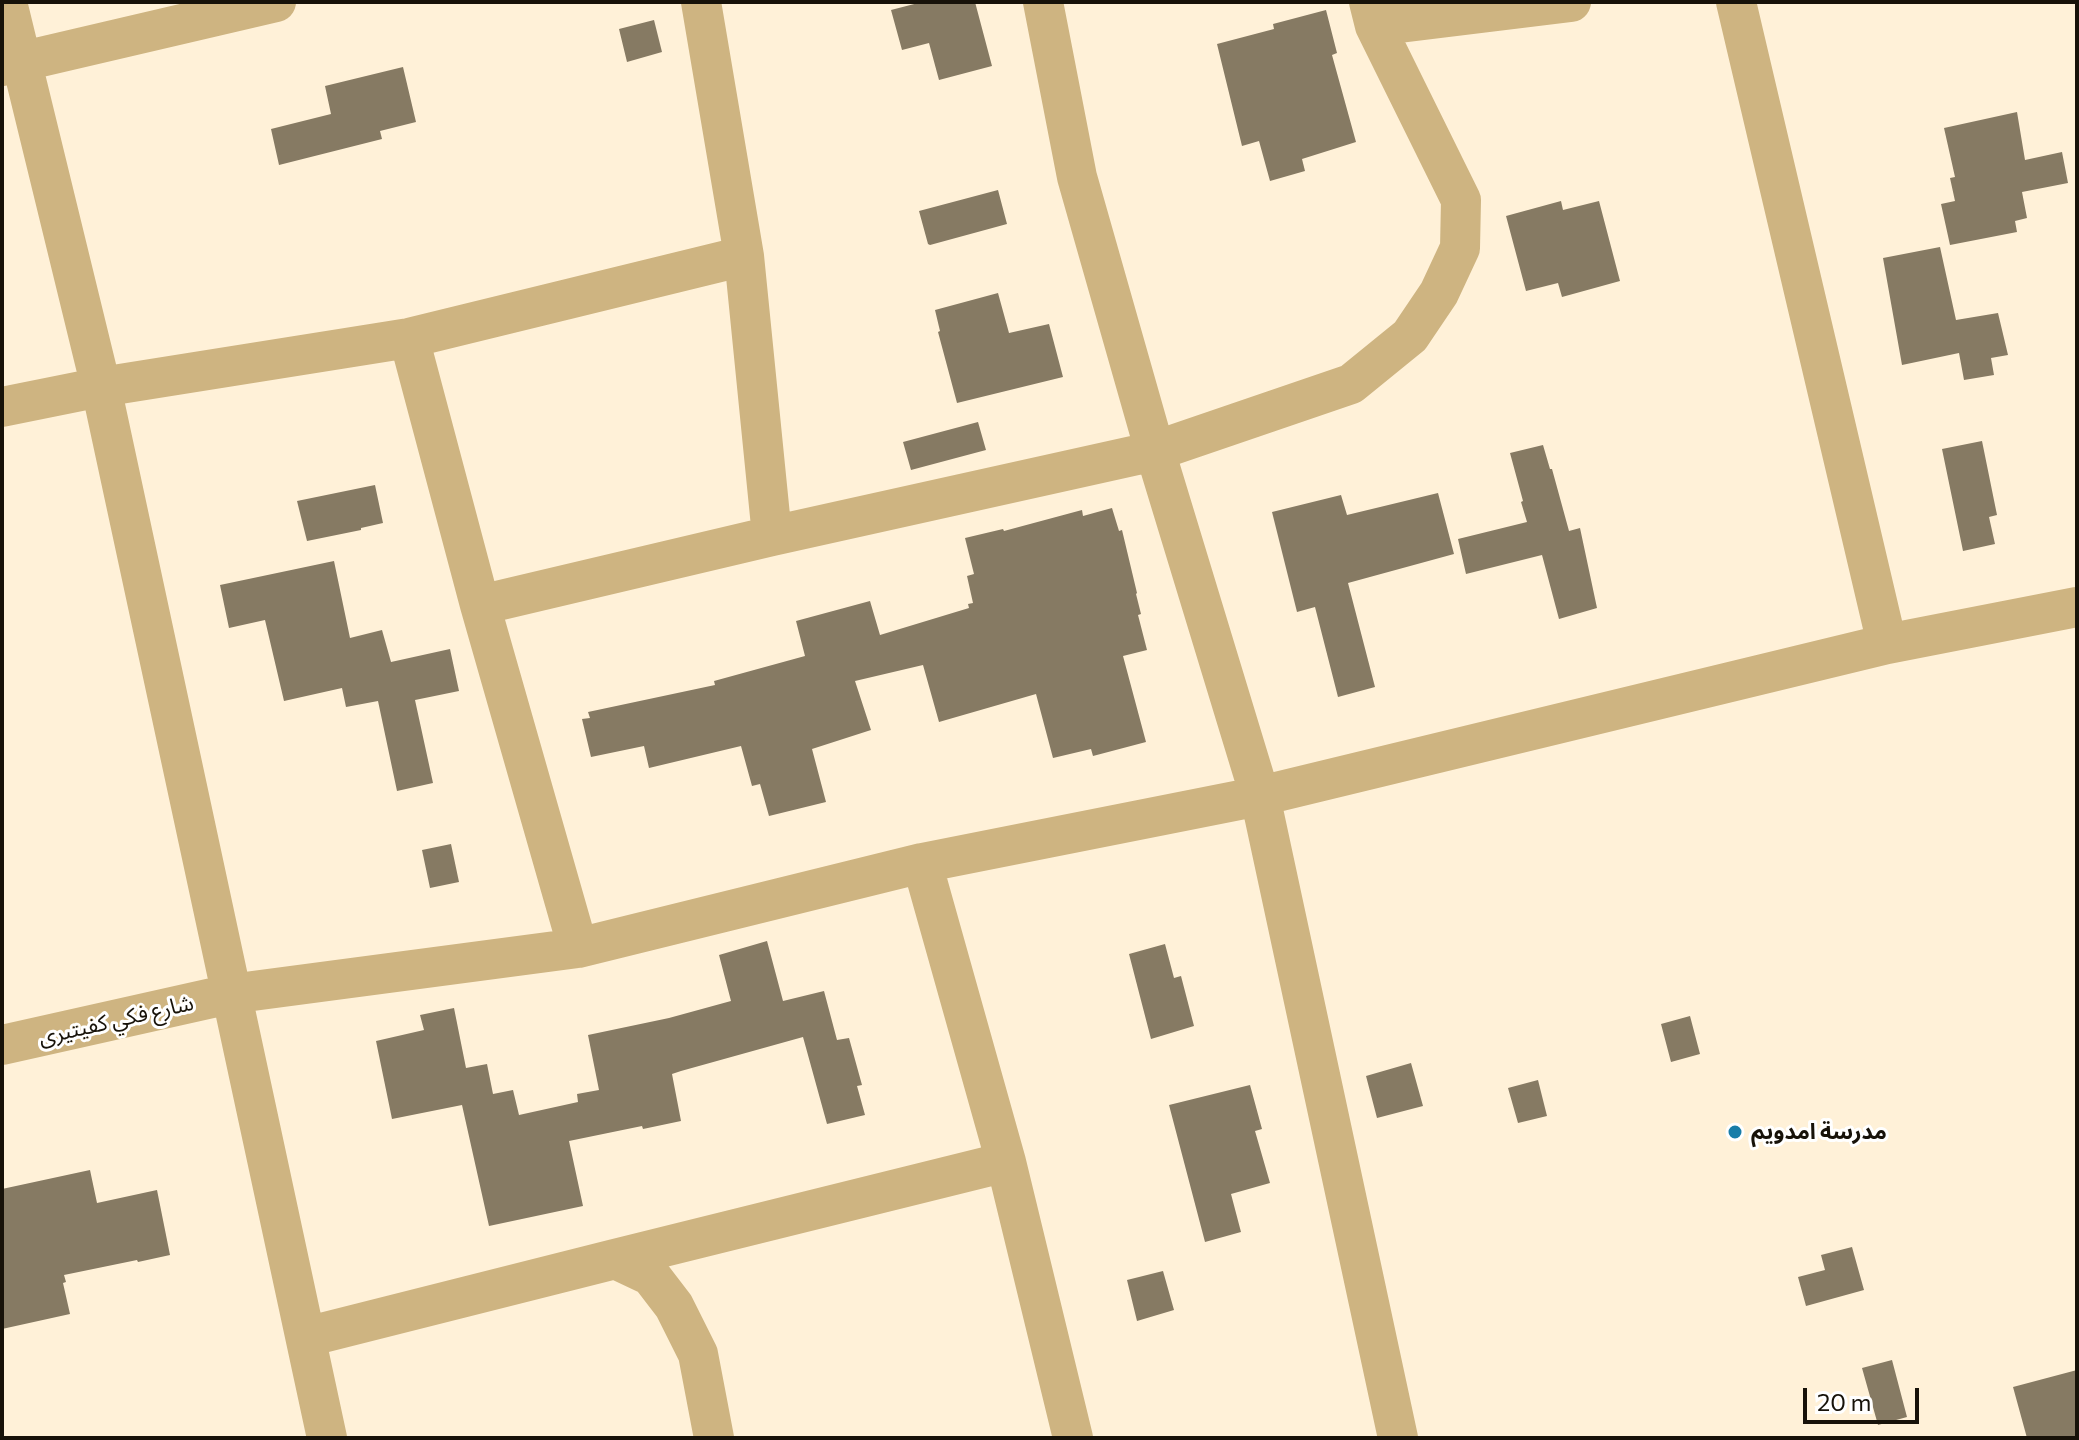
<!DOCTYPE html>
<meta charset="utf-8">
<style>
body{margin:0}
#map{position:relative;width:2079px;height:1440px;overflow:hidden;background:#fff1d8;font-family:Commissioner,sans-serif}
canvas{display:block}
.frame{position:absolute;inset:0;border:4px solid #171209;pointer-events:none}
.scale{position:absolute;left:1803px;top:1388px;width:116px;height:36px;box-sizing:border-box;border:4px solid #171209;border-top:0;padding-left:10px;font-size:24px;line-height:28px;white-space:nowrap;color:#171209;-webkit-text-stroke:6px #fff;paint-order:stroke}
</style>
<div id="map">
<canvas width="2079" height="1440"></canvas>
<div class="frame"></div>
<div class="scale">20 m</div>
</div>
<script>
const ctx = document.querySelector('canvas').getContext('2d');
ctx.lineJoin = 'round';
function fill(path, color) { ctx.fillStyle = color; ctx.fill(path, 'evenodd'); }
const toPath = rows => new Path2D(rows.map(r => 'M' + r).join(''));
function strokePath(path, color, width, dash) { ctx.strokeStyle = color; ctx.lineWidth = width; ctx.lineCap = dash ? 'butt' : 'round'; ctx.setLineDash(dash || []); ctx.stroke(path); }
function label(font, color, halo, rows, align = 'center') {
  ctx.font = font + ' Commissioner,"Noto Sans Arabic",sans-serif'; ctx.lineWidth = 6; ctx.setLineDash([]); ctx.textBaseline = 'middle'; ctx.strokeStyle = halo; ctx.fillStyle = color; for (const [text, x, y, turn = 0] of rows) {
    ctx.save(); ctx.translate(x, y); ctx.rotate((+turn || 0) * Math.PI / 180); ctx.textAlign = isNaN(turn) ? turn : align; if (halo) ctx.strokeText(text, 0, 0); ctx.fillText(text, 0, 0); ctx.restore();
  }
}
const building = toPath([
 [922,2,975,2,992,66,939,80,929,43,902,50,891,10],
 [1326,10,1337,53,1332,55,1356,142,1302,159,1305,171,1270,181,1259,141,1242,146,1217,44,1274,29,1273,24],
 [654,20,662,52,627,62,619,29],
 [403,67,416,122,380,131,382,139,279,165,271,129,331,114,325,86],
 [2017,112,2025,160,2062,152,2068,183,2022,192,2027,218,2015,221,2017,232,1950,245,1941,204,1955,201,1950,178,1955,177,1944,128],
 [998,190,1007,224,930,245,928,244,919,211],
 [1561,201,1563,210,1599,201,1620,281,1562,297,1558,283,1526,291,1506,216],
 [1940,247,1956,320,1998,313,2008,355,1991,358,1994,375,1964,380,1959,353,1902,365,1883,258],
 [998,293,1009,333,1049,324,1063,377,957,403,938,332,940,331,935,310],
 [978,422,986,450,911,470,903,442],
 [1982,441,1997,515,1989,517,1995,544,1963,551,1942,449],
 [1543,445,1550,469,1552,469,1569,531,1580,528,1597,608,1559,619,1542,555,1466,574,1458,539,1527,522,1521,502,1523,501,1510,453],
 [375,485,383,523,361,528,361,530,307,541,297,501],
 [1438,493,1454,554,1348,583,1375,687,1338,697,1315,607,1297,612,1272,512,1341,495,1347,515],
 [1112,508,1119,531,1122,530,1137,593,1136,594,1141,614,1138,615,1147,650,1123,656,1146,742,1093,756,1091,749,1053,758,1036,694,939,722,923,665,855,681,871,730,812,749,826,802,769,816,760,784,752,786,741,746,649,768,644,746,591,757,582,719,590,718,588,712,715,685,714,681,805,656,796,621,870,601,880,635,969,608,968,604,973,603,967,576,974,574,965,538,1003,529,1004,531,1082,510,1083,516],
 [334,561,350,638,382,630,391,662,450,649,459,691,415,700,433,783,397,791,378,701,346,707,342,688,284,701,265,620,229,628,220,585],
 [451,844,459,882,430,888,422,850],
 [767,941,783,1001,824,991,837,1040,849,1038,862,1085,857,1086,865,1115,827,1124,803,1037,681,1071,672,1074,681,1121,643,1129,642,1126,569,1141,583,1206,489,1226,462,1105,392,1119,376,1041,424,1030,420,1015,454,1008,466,1068,487,1064,493,1094,513,1090,519,1115,578,1102,577,1094,599,1090,588,1035,669,1018,731,1001,719,955],
 [1165,944,1174,978,1181,976,1194,1026,1151,1039,1129,954],
 [1690,1016,1700,1054,1671,1062,1661,1024],
 [1411,1063,1423,1106,1377,1118,1366,1076],
 [1538,1080,1547,1116,1518,1123,1508,1088],
 [1250,1085,1262,1129,1255,1131,1270,1183,1231,1194,1241,1232,1205,1242,1169,1105],
 [90,1170,97,1203,157,1190,170,1255,138,1262,137,1260,64,1275,66,1282,63,1283,70,1314,2,1329,2,1189],
 [1852,1247,1864,1290,1806,1306,1798,1277,1825,1270,1821,1255],
 [1163,1271,1174,1310,1137,1321,1127,1280],
 [1892,1360,1907,1417,1878,1425,1862,1368],
 [2077,1370,2077,1438,2027,1438,2013,1387]
]);
const street = toPath([
 [7,2,101,387,327,1438],
 [701,2,744,256,772,536],
 [1043,2,1077,177,1155,451,1260,796,1398,1438],
 [1736,2,1887,644],
 [1375,26,1571,2],
 [2,66,276,2],
 [409,338,480,605,578,948],
 [2,407,101,387,409,338,744,256],
 [480,605,772,536,1155,451,1351,384,1410,336,1439,293,1460,248,1461,200,1375,26,1369,2],
 [922,863,1006,1162,1073,1438],
 [2,1045,230,994,578,948,922,863,1260,796,1887,644,2077,607],
 [615,1259,1006,1162],
 [306,1337,615,1259,651,1276,674,1306,698,1354,714,1438]
]);
const markers = [
 [1735,1132,8,"#187da8"]
];
const streetNames = [
 ["شارع فكي كفيتيرى",116,1020,-13]
];
const poiNames = [
 ["مدرسة امدويم",1751,1132]
];
fill(building, '#867a63');
strokePath(street, '#ceb481', 40);
for (const [x, y, r, color] of markers) { const dot = new Path2D(); dot.arc(x, y, r, 0, 2 * Math.PI); ctx.fillStyle = color; ctx.fill(dot); strokePath(dot, '#fff', 3); }
label('22px', '#171209', '#fff', streetNames);
label('bold 22px', '#171209', '#fff', poiNames, 'left');
</script>
